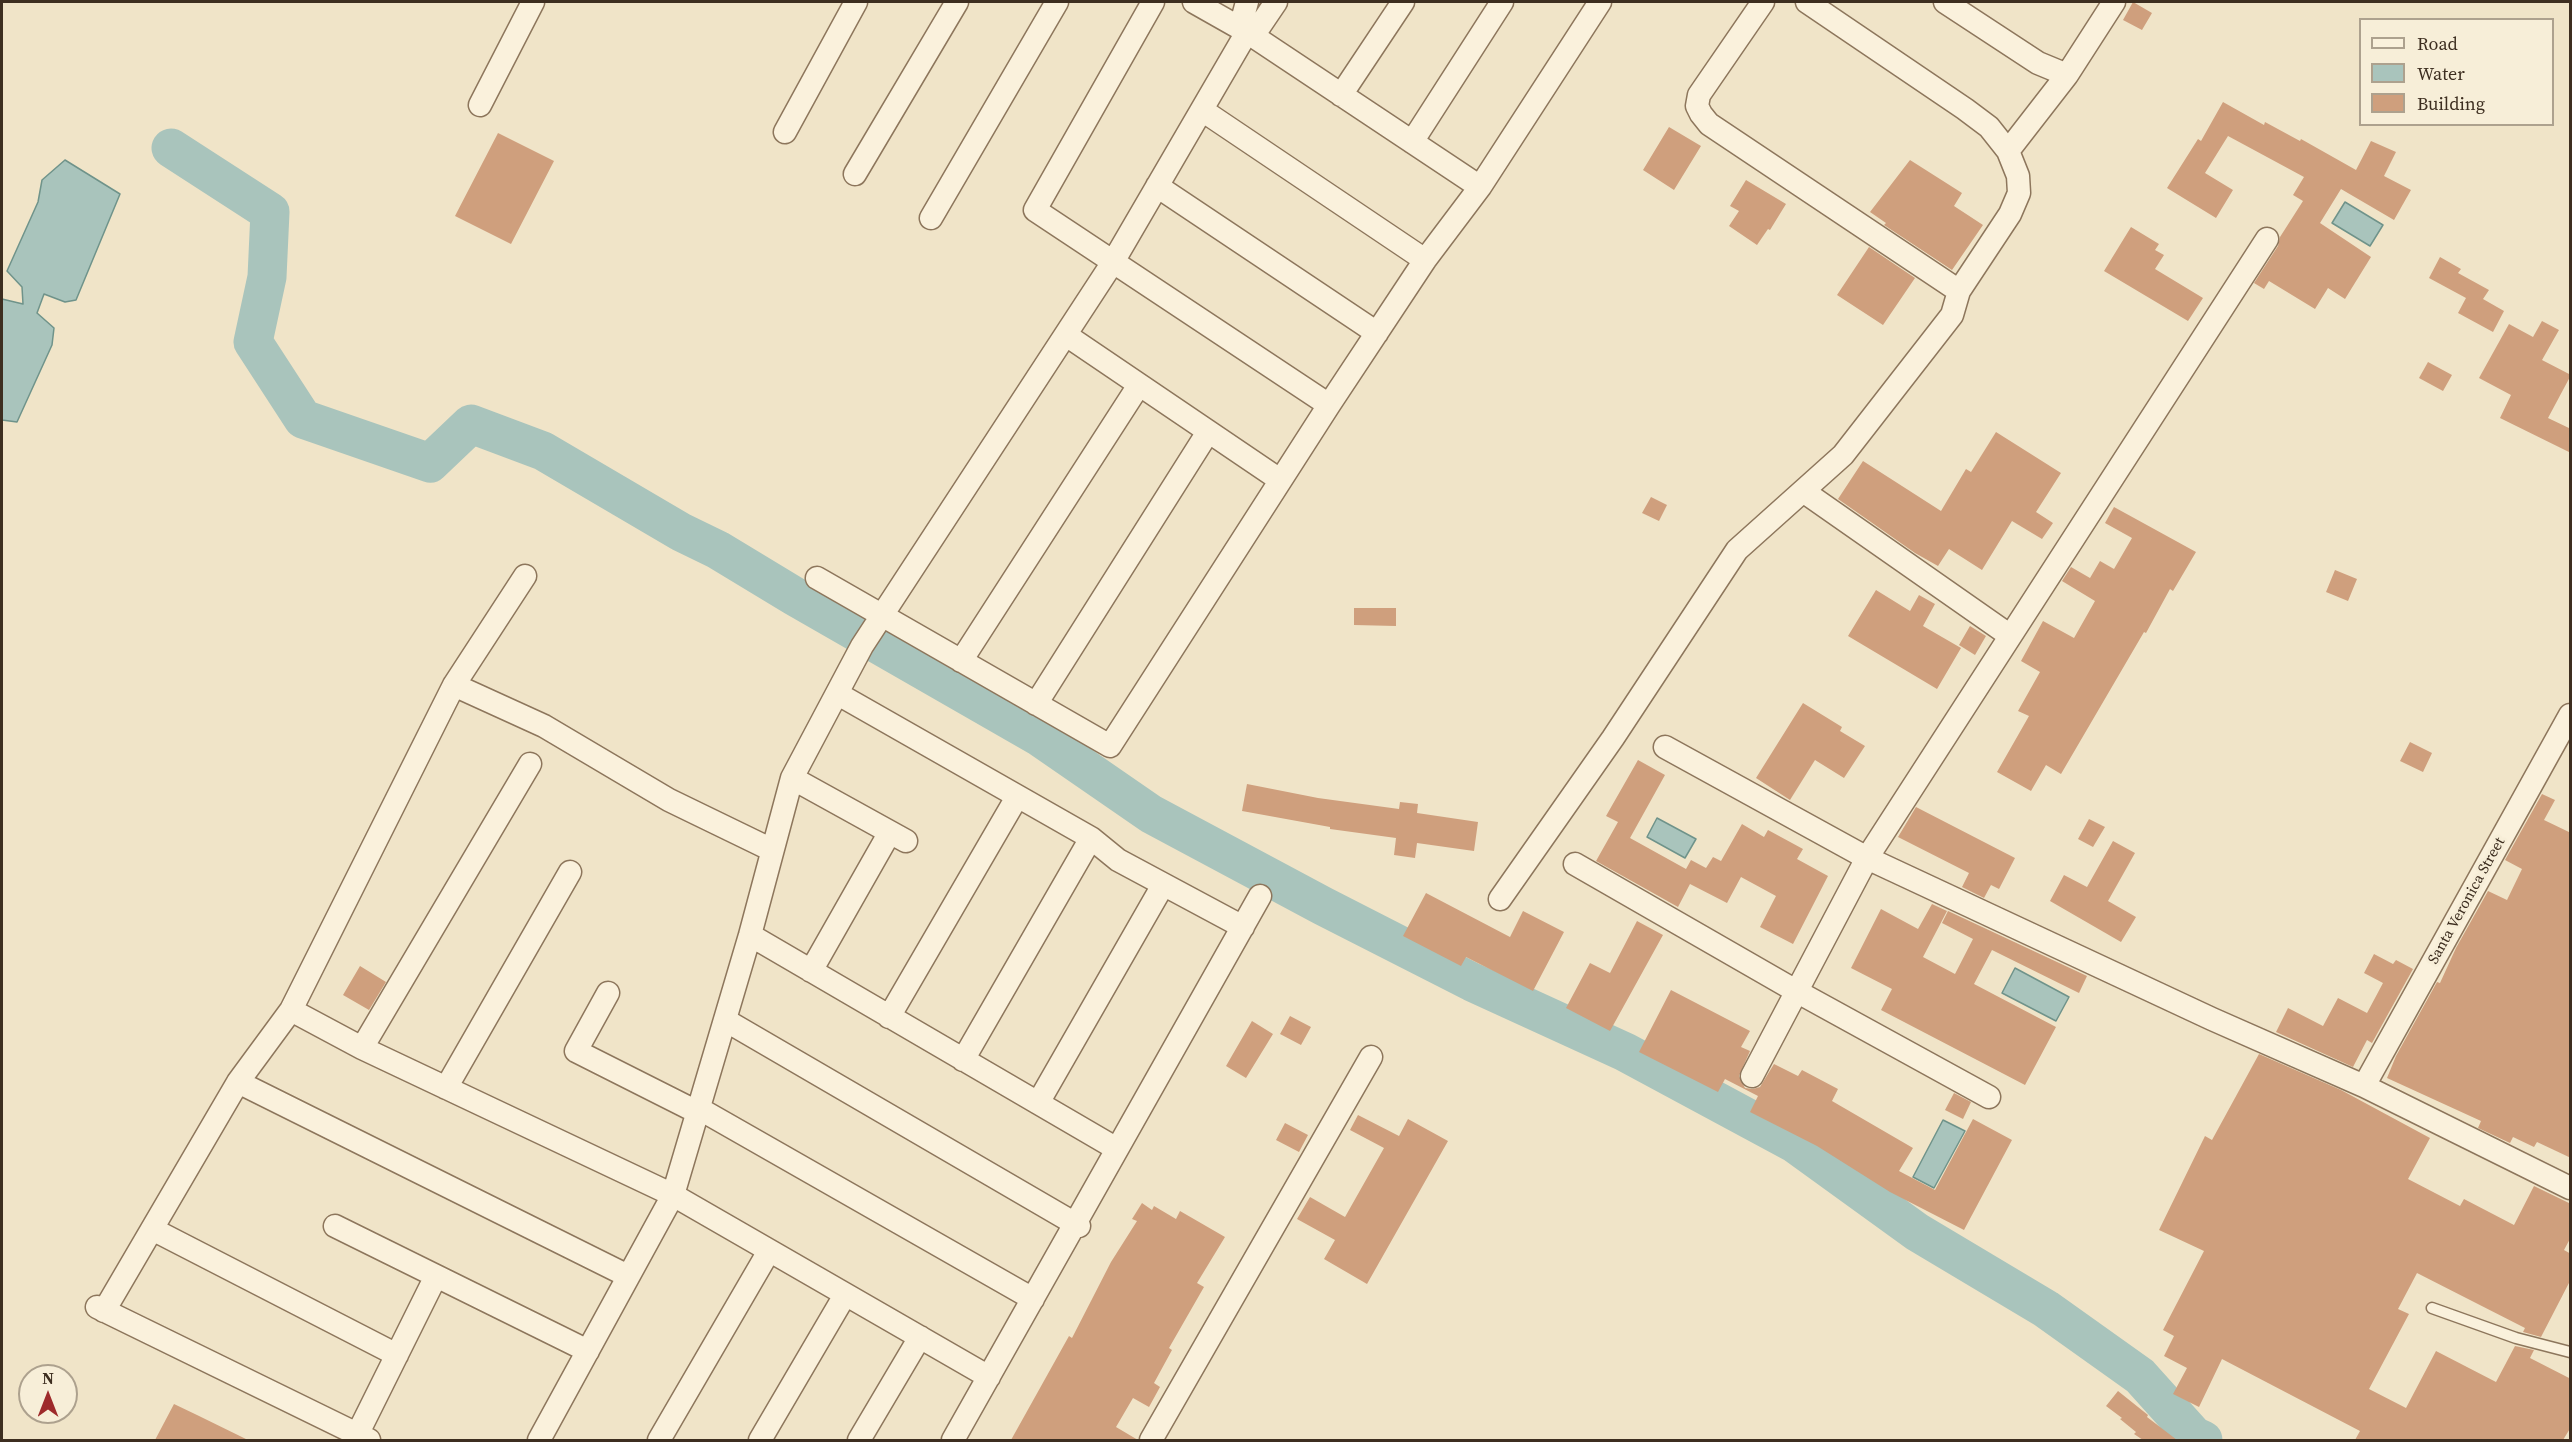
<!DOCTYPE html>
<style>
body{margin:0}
#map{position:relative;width:2572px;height:1442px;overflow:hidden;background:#f0e4c8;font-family:"Source Serif 4",serif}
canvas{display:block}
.frame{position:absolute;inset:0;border:3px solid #3d2e20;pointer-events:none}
.legend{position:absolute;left:2359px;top:18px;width:195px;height:108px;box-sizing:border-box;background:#f7eed8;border:2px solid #ada18e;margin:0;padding:8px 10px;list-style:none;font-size:18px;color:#3d2e20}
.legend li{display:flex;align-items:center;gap:12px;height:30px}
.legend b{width:30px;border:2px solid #ada18e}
.north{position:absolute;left:18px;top:1364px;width:60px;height:60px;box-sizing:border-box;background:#f7eed8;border:2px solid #ada18e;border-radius:50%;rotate:0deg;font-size:16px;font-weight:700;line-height:24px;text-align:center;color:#3d2e20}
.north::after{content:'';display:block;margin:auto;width:21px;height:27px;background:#9e2a2b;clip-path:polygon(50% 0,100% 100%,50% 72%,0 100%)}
</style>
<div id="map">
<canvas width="2572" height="1442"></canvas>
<div class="frame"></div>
<ul class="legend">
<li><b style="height:8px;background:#faf1dc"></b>Road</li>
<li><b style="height:16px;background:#a9c4bc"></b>Water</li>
<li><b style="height:16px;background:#cf9f7d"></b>Building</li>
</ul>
<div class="north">N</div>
</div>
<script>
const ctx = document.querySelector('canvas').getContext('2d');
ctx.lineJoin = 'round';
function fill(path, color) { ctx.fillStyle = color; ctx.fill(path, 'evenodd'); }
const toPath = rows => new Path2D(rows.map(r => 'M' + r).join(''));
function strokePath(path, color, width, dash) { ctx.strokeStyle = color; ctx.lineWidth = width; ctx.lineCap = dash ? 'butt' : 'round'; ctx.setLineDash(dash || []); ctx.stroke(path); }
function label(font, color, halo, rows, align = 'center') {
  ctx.font = font + ' "Source Serif 4",serif'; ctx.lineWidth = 6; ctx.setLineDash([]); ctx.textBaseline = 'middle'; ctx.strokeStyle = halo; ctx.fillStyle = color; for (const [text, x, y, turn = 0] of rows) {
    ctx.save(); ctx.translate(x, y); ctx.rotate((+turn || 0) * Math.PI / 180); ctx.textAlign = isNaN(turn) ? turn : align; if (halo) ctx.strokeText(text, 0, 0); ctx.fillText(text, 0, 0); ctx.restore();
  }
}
const water = toPath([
 [65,160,120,194,76,300,65,302,44,294,37,313,54,328,52,345,17,422,2,420,2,299,23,304,22,287,7,271,38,202,42,180,65,160],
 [2345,202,2383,225,2370,246,2332,223,2345,202],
 [1657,818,1696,839,1685,858,1647,837,1657,818],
 [2015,968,2069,997,2056,1021,2002,993,2015,968],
 [1943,1120,1965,1131,1934,1188,1913,1177,1943,1120]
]);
const river = toPath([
 [171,148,270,212,267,277,253,342,303,419,430,463,471,424,543,451,681,532,718,550,794,596,1038,736,1151,814,1323,906,1472,982,1625,1052,1794,1143,1917,1232,2046,1309,2140,1376,2194,1436,2203,1440]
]);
const building = toPath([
 [2133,2,2152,13,2142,30,2123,20],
 [2223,102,2264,125,2265,122,2300,141,2301,139,2356,170,2371,141,2396,152,2384,176,2411,190,2394,220,2341,189,2320,223,2371,257,2345,299,2328,288,2315,309,2269,281,2264,289,2254,283,2278,246,2280,237,2303,201,2293,195,2304,177,2228,136,2205,173,2233,190,2216,218,2167,188,2198,139,2201,141],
 [1669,127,1701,146,1674,190,1643,170],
 [498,133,554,161,511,244,455,216],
 [1910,160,1962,193,1954,206,1983,225,1952,270,1884,225,1886,223,1870,212],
 [1746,180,1786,204,1770,230,1768,229,1757,245,1729,226,1739,211,1730,206],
 [2131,227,2159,244,2155,250,2164,255,2155,269,2203,298,2188,321,2104,271],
 [1869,247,1915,278,1883,325,1837,295],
 [2440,257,2461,269,2458,273,2489,290,2483,299,2504,311,2493,332,2458,313,2466,298,2429,278],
 [2542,321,2559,330,2542,360,2571,375,2548,418,2571,429,2571,453,2500,418,2511,395,2479,378,2509,324,2533,337],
 [2428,362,2452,375,2443,391,2419,378],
 [1996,432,2061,473,2036,512,2053,523,2042,539,2012,521,1982,570,1949,549,1938,566,1915,553,1838,499,1863,461,1941,511,1966,469,1971,472],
 [1651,497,1667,505,1659,521,1642,513],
 [2114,507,2196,552,2173,591,2170,589,2146,633,2144,632,2061,774,2046,765,2031,791,1997,772,2029,716,2018,711,2040,672,2021,661,2043,621,2074,638,2095,601,2062,581,2071,567,2090,578,2100,561,2114,569,2132,538,2105,523],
 [2335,570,2357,579,2348,601,2326,592],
 [1876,590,1910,611,1919,595,1935,604,1923,626,1961,648,1937,689,1848,636],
 [1354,608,1396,608,1396,626,1354,625],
 [1970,626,1986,636,1975,655,1959,645],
 [1803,703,1842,727,1840,731,1865,746,1844,778,1815,760,1790,800,1756,778],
 [2410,742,2432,753,2423,772,2400,761],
 [1638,760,1665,775,1630,838,1686,869,1691,860,1706,868,1713,857,1721,861,1742,824,1764,837,1768,830,1803,849,1797,859,1828,876,1793,944,1760,927,1776,896,1741,877,1727,903,1690,884,1678,907,1596,861,1618,822,1606,816],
 [1247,784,1318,798,1399,809,1400,802,1418,804,1417,813,1478,822,1474,851,1417,843,1415,858,1394,855,1396,838,1330,829,1330,827,1242,811],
 [2542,794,2555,800,2544,820,2571,833,2571,1158,2537,1142,2534,1147,2513,1137,2510,1143,2478,1128,2481,1121,2387,1078,2396,1056,2437,982,2440,983,2456,948,2488,891,2507,900,2522,869,2505,860],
 [1916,807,2015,858,1999,889,1991,885,1984,898,1962,887,1969,873,1898,837],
 [2089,819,2105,827,2093,847,2078,839],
 [2113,841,2135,853,2108,901,2136,917,2121,942,2050,901,2064,875,2087,887],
 [1426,893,1510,937,1523,911,1564,932,1533,991,1466,957,1461,966,1403,936],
 [1932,904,1947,911,1923,957,1955,974,1973,939,1942,923,1948,911,2087,976,2079,993,1992,950,1974,984,2056,1027,2025,1085,1881,1010,1892,989,1851,968,1881,909,1918,929],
 [1637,921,1663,935,1610,1031,1566,1008,1590,963,1610,973],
 [2374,954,2393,964,2396,960,2413,969,2372,1043,2367,1040,2353,1067,2276,1032,2288,1008,2323,1026,2338,998,2367,1013,2383,983,2364,973],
 [360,966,386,982,369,1010,343,995],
 [1671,990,1750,1031,1741,1047,1750,1051,1739,1076,1745,1088,1753,1089,1760,1087,1774,1064,1798,1076,1802,1070,1838,1089,1832,1101,1913,1148,1899,1171,1935,1190,1973,1119,2012,1140,1964,1230,1890,1192,1817,1146,1750,1112,1758,1096,1725,1079,1718,1092,1639,1052],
 [1290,1016,1311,1027,1301,1045,1280,1034],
 [1252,1021,1273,1034,1246,1078,1226,1066],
 [2259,1054,2341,1090,2430,1138,2408,1179,2460,1206,2464,1199,2514,1225,2534,1186,2571,1204,2571,1237,2564,1250,2571,1254,2571,1279,2541,1337,2523,1332,2525,1328,2417,1273,2398,1309,2409,1314,2369,1389,2406,1408,2436,1351,2496,1382,2515,1346,2534,1350,2530,1358,2571,1379,2571,1427,2563,1440,2355,1440,2360,1431,2222,1359,2199,1407,2173,1394,2187,1368,2164,1356,2174,1336,2163,1330,2204,1251,2159,1230,2205,1136,2212,1140],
 [1954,1093,1971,1102,1963,1119,1945,1110],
 [1358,1115,1399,1136,1408,1119,1448,1141,1367,1284,1324,1259,1335,1240,1297,1219,1310,1197,1345,1217,1384,1148,1350,1130],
 [1285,1123,1308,1135,1299,1152,1276,1140],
 [1142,1203,1152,1210,1154,1206,1176,1219,1180,1211,1225,1237,1197,1283,1204,1287,1169,1348,1172,1350,1154,1383,1160,1387,1149,1407,1133,1398,1116,1427,1138,1440,1011,1440,1069,1336,1072,1338,1111,1262,1137,1221,1132,1219],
 [2118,1391,2148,1415,2147,1417,2177,1440,2143,1440,2134,1434,2136,1432,2120,1419,2122,1418,2106,1406],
 [174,1404,197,1415,248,1440,155,1440]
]);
const service = toPath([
 [2432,1308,2516,1338,2570,1352]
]);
const minor = toPath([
 [1153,2,1035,210,1329,405],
 [1194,2,1247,32,1480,187],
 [1763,2,1699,95,1697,106,1701,114,1709,124,1959,291,2010,214,2019,193,2018,176,2008,151,1989,127,1965,109,1807,2],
 [1945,2,2038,63,2067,75,2114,2],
 [1240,28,1247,2],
 [1253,36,1276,2],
 [1341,95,1403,2],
 [480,105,533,2],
 [1202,110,1425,260],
 [785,132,856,2],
 [1412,142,1502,2],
 [2008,151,2067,75],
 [855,174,957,2],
 [1157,186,1377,333],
 [931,218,1057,2],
 [1066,335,1280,480],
 [1803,491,2009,635],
 [817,578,1110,746,1329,405,1425,260,1480,187,1600,2],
 [961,661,1139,385],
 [454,685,544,726,669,800,772,850],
 [838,694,1091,838,1118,860,1243,927],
 [1036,704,1208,432],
 [1665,747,1867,858,2212,1019,2364,1086,2570,1188],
 [792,778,906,841],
 [1575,864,1796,991,1989,1097],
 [1500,899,1613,738,1737,550,1843,455,1952,315,1959,291],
 [750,935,1117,1149],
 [811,971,890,832],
 [608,993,576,1051,697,1112],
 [291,1010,362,1048,673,1195,989,1377],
 [889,1017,1017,797],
 [725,1020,1079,1226],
 [362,1048,530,764],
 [963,1060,1091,838],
 [1752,1076,1867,858,2267,239],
 [238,1082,628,1276],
 [2364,1086,2570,715],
 [446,1088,570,872],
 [1038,1103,1163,885],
 [698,1108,1033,1299],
 [335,1226,588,1351],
 [152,1229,397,1355],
 [97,1307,369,1440],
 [104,1311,238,1082,291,1010,454,685,525,576],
 [357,1435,436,1276],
 [539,1440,673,1195,750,935,792,778,862,646,1113,262,1247,32],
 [659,1440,769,1251],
 [760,1440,845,1295],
 [859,1440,920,1337],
 [953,1440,1260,896],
 [1151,1440,1371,1057]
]);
const streetNames = [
 ["Santa Veronica Street",2467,901,-61]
];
fill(water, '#a9c4bc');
strokePath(water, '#6f938a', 1.5);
strokePath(river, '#a9c4bc', 39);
fill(building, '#cf9f7d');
strokePath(service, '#8d765c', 13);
strokePath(minor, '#8d765c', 25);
strokePath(service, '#faf1dc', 10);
strokePath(minor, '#faf1dc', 22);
label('15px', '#3d2e20', '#f7eed8', streetNames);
</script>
